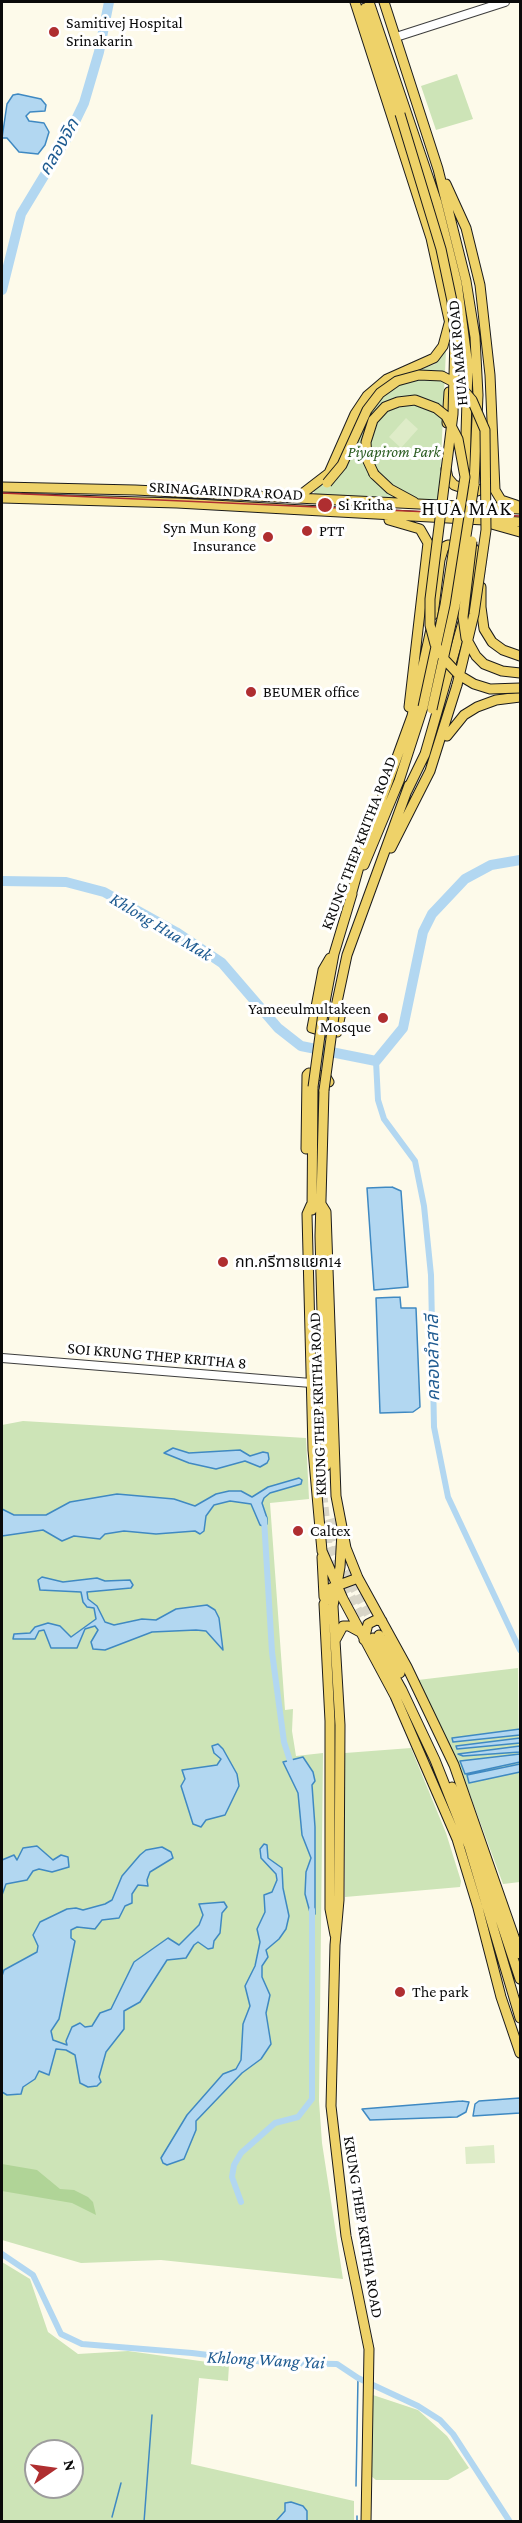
<!DOCTYPE html>
<meta charset="utf-8">
<style>
body{margin:0}
#map{position:relative;width:522px;height:2523px;overflow:hidden;background:#fdfaea;font-family:"Crimson Pro",serif}
canvas{display:block}
.frame{position:absolute;inset:0;border:3px solid #0a0a0a;pointer-events:none}
.north{position:absolute;left:24px;top:2439px;width:60px;height:60px;box-sizing:border-box;background:#fff;border:2px solid #9d9d9d;border-radius:50%;rotate:77deg;font-size:16px;font-weight:700;line-height:24px;text-align:center;color:#0a0a0a}
.north::after{content:'';display:block;margin:auto;width:21px;height:27px;background:#af2e30;clip-path:polygon(50% 0,100% 100%,50% 72%,0 100%)}
</style>
<div id="map">
<canvas width="522" height="2523"></canvas>
<div class="frame"></div>
<div class="north">N</div>
</div>
<script>
const ctx = document.querySelector('canvas').getContext('2d');
ctx.lineJoin = 'round';
function fill(path, color) { ctx.fillStyle = color; ctx.fill(path, 'evenodd'); }
const toPath = rows => new Path2D(rows.map(r => 'M' + r).join(''));
function strokePath(path, color, width, dash) { ctx.strokeStyle = color; ctx.lineWidth = width; ctx.lineCap = dash ? 'butt' : 'round'; ctx.setLineDash(dash || []); ctx.stroke(path); }
function label(font, color, halo, rows, align = 'center') {
  ctx.font = font + ' "Crimson Pro","Noto Sans Thai",serif'; ctx.lineWidth = 6; ctx.setLineDash([]); ctx.textBaseline = 'middle'; ctx.strokeStyle = halo; ctx.fillStyle = color; for (const [text, x, y, turn = 0] of rows) {
    ctx.save(); ctx.translate(x, y); ctx.rotate((+turn || 0) * Math.PI / 180); ctx.textAlign = isNaN(turn) ? turn : align; if (halo) ctx.strokeText(text, 0, 0); ctx.fillText(text, 0, 0); ctx.restore();
  }
}
const green = toPath([
 [457,74,473,119,436,130,421,86],
 [446,350,439,503,315,494,312,489,348,439,364,407,409,374,435,364],
 [23,1421,306,1438,309,1499,270,1503,285,1710,293,1709,292,1731,296,1756,323,1753,319,2101,322,2143,343,2279,161,2260,81,2263,2,2240,2,1425],
 [518,1668,520,1882,503,1884,469,1792,418,1680],
 [411,1748,446,1833,461,1881,460,1887,345,1897,345,1753],
 [2,2262,30,2279,48,2332,78,2354,128,2351,229,2365,228,2381,199,2378,191,2464,354,2501,354,2521,2,2521],
 [36,2451,72,2451,72,2487,36,2487],
 [373,2395,418,2410,447,2436,469,2468,448,2480,376,2480,371,2476]
]);
const forest = toPath([
 [2,2164,37,2170,60,2189,74,2190,88,2197,93,2202,96,2215,72,2203,2,2191]
]);
const pitch = toPath([
 [406,418,418,429,401,448,389,437],
 [494,2145,495,2163,466,2164,465,2147]
]);
const water = toPath([
 [18,94,41,99,46,105,45,111,30,112,26,116,29,121,44,123,49,132,45,145,38,154,19,152,7,138,2,138,7,104,13,95,18,94],
 [392,1187,401,1191,408,1287,374,1290,367,1188,392,1187],
 [400,1297,401,1308,416,1308,420,1407,413,1412,380,1413,376,1298,400,1297],
 [173,1448,189,1453,240,1450,250,1456,263,1452,268,1453,269,1459,267,1463,260,1467,245,1461,216,1469,189,1463,164,1453,173,1448],
 [299,1478,302,1480,301,1484,270,1493,264,1498,262,1503,267,1518,267,1524,263,1526,260,1525,251,1504,230,1501,214,1505,206,1516,204,1531,200,1534,195,1531,156,1534,124,1531,105,1534,100,1539,74,1536,62,1541,43,1530,2,1536,2,1509,14,1515,46,1515,70,1502,117,1494,174,1499,195,1506,216,1494,229,1491,241,1491,252,1497,268,1487,299,1478],
 [42,1577,63,1582,97,1578,105,1581,130,1580,133,1585,131,1588,87,1592,88,1599,97,1606,105,1622,114,1625,142,1619,156,1620,176,1609,207,1605,215,1610,219,1618,223,1650,206,1631,196,1630,152,1632,105,1650,93,1649,91,1642,98,1630,95,1626,85,1629,77,1648,51,1648,44,1630,39,1631,35,1639,13,1639,14,1634,30,1633,35,1627,48,1623,60,1626,71,1637,96,1619,94,1608,87,1607,83,1602,81,1592,40,1590,38,1580,42,1577],
 [520,1729,520,1735,453,1742,452,1738,520,1729],
 [520,1738,520,1743,457,1749,456,1746,520,1738],
 [218,1744,223,1749,237,1774,239,1786,225,1815,206,1820,201,1827,193,1824,181,1786,185,1779,182,1770,217,1765,221,1759,214,1753,212,1746,218,1744],
 [520,1746,520,1752,463,1756,458,1754,520,1746],
 [520,1754,520,1762,465,1774,460,1761,520,1754],
 [303,1757,313,1772,315,1781,312,1785,315,1827,315,1914,311,1916,305,1894,306,1872,311,1858,302,1835,298,1793,283,1762,303,1757],
 [520,1764,520,1772,469,1783,467,1775,520,1764],
 [264,1844,267,1845,268,1858,282,1868,283,1888,289,1916,286,1929,279,1939,266,1950,268,1957,262,1966,262,1977,270,1995,266,2013,271,2044,261,2059,242,2073,196,2121,196,2130,184,2159,167,2165,163,2163,161,2158,187,2115,223,2074,236,2069,241,2060,243,2024,250,2006,245,1986,255,1966,260,1942,257,1929,265,1912,264,1895,272,1892,277,1880,276,1874,261,1858,260,1849,264,1844],
 [37,1846,53,1860,61,1855,68,1857,69,1867,52,1872,39,1869,33,1871,27,1880,6,1884,2,1895,2,1860,14,1855,17,1860,23,1848,37,1846],
 [162,1847,171,1852,173,1858,150,1872,147,1880,148,1886,138,1885,132,1894,132,1903,125,1906,119,1918,102,1920,95,1929,77,1927,71,1930,71,1938,75,1941,59,2019,51,2031,53,2040,67,2045,66,2041,72,2027,80,2023,85,2027,92,2026,100,2013,111,2009,134,1962,168,1938,179,1945,199,1925,203,1915,199,1904,224,1902,227,1907,222,1913,220,1933,214,1941,213,1948,208,1949,198,1942,194,1945,186,1958,167,1960,140,2002,124,2011,124,2029,106,2052,99,2077,101,2082,97,2086,88,2087,80,2083,75,2055,66,2050,56,2049,49,2075,39,2071,35,2079,23,2087,21,2094,7,2095,2,2092,2,1976,4,1970,37,1952,38,1946,33,1935,40,1922,67,1909,76,1908,83,1910,105,1904,112,1900,122,1876,140,1855,146,1850,162,1847],
 [520,2098,520,2113,473,2116,475,2104,479,2101,520,2098],
 [462,2101,469,2102,466,2112,457,2117,370,2120,362,2109,462,2101],
 [291,2502,303,2506,307,2511,307,2521,276,2521,285,2511,285,2503,291,2502]
]);
const stream = toPath([
 [356,2486,358,2378],
 [357,2516,357,2522],
 [112,2517,121,2483],
 [144,2522,152,2415]
]);
const canal = toPath([
 [376,1061,378,1100,384,1119,415,1161,424,1206,431,1275,434,1427,448,1497,520,1650],
 [264,1519,272,1652,284,1742,292,1767],
 [241,2202,232,2177,234,2165,241,2153,275,2123,298,2117,312,2099,312,1910],
 [2,2254,33,2275,61,2334,82,2344,192,2353,273,2363,337,2364,358,2378,418,2406,440,2420,453,2434,510,2522]
]);
const river = toPath([
 [2,290,21,214,67,138,84,103,99,52,109,2],
 [2,881,66,882,104,892,176,932,222,963,278,1028,301,1046,376,1061,403,1028,423,932,432,914,465,879,491,865,520,860]
]);
const majorTunnel = toPath([
 [320,1467,328,1545,339,1574,369,1631],
 [330,1519,345,1571,379,1635]
]);
const minor = toPath([
 [396,37,505,2],
 [2,1358,311,1383]
]);
const major = toPath([
 [355,2,431,238,450,324],
 [369,2,437,203,457,283,468,366,465,468],
 [384,2,438,169,466,281,475,337,478,395,474,485],
 [365,8,400,114],
 [446,184,466,228,480,285,490,375,495,490,501,500,516,505],
 [447,423,449,392],
 [446,469,448,478,454,485,474,492,489,487,494,476],
 [374,474,390,489,414,502],
 [2,487,135,490,520,509],
 [303,493,329,473,355,414,367,396,387,379,434,358,443,346,450,320],
 [2,498,177,503,520,522],
 [389,520,420,529,428,543,409,707],
 [488,523,520,532],
 [481,587,481,607,484,629,492,642,503,650,520,656],
 [433,615,440,560,444,547,448,545,472,546,474,549,476,559,470,591],
 [447,736,464,715,477,707,496,700,520,697],
 [407,791,425,754,463,622],
 [391,848,430,771,457,685],
 [364,865,399,781,423,707],
 [350,899,365,845,412,716,431,629],
 [330,958,323,970,312,1028,325,1032,337,1032,342,1007],
 [323,1013,334,954,352,894],
 [334,1016,347,955,409,785],
 [324,1090,320,1236,326,1466],
 [306,1149,307,1075,309,1073,326,1077,329,1082],
 [321,1204,326,1212,336,1496,346,1548,358,1578,407,1667,454,1765,520,1954],
 [311,1205,307,1214,313,1450,322,1551,343,1599,395,1696,457,1839,478,1908,501,1997,520,2053],
 [312,1210,313,1087],
 [342,1532,340,1567,333,1606,340,1725,339,1900,335,1945,331,2106,346,2236,369,2349,366,2522],
 [322,1557,324,1597],
 [379,1635,400,1673],
 [373,1638,402,1690,435,1760,469,1846,520,2018],
 [336,1639,343,1626,349,1626,360,1632],
 [364,1640,368,1624,376,1620,382,1621],
 [452,1787,473,1838,520,1979],
 [335,1935,330,1909,330,1721,324,1604,331,1588,358,1578]
]);
const rail = toPath([
 [2,493,520,516]
]);
const majorBridge = toPath([
 [400,114,441,249,452,301,455,337,453,414,430,599,430,625,435,644,445,660,459,675,474,684,490,689,520,688],
 [374,474,367,459,366,442,373,420,385,407,398,402,415,400,436,408,446,416,458,439,465,477,445,605,423,707],
 [327,483,342,465,367,410,380,393,397,381,419,375,442,376,459,385,472,400,485,430,486,530,474,614,457,685],
 [472,541,463,617,466,638,476,656,484,664,502,671,520,673],
 [432,709,455,606,474,485],
 [313,1087,323,1013],
 [324,1090,334,1016]
]);
const markers = [
 [54,32,6,"#af2e30"],
 [325,505,8,"#af2e30"],
 [307,531,6,"#af2e30"],
 [268,537,6,"#af2e30"],
 [251,692,6,"#af2e30"],
 [383,1018,6,"#af2e30"],
 [223,1262,6,"#af2e30"],
 [298,1531,6,"#af2e30"],
 [400,1992,6,"#af2e30"]
];
const poiNames = [
 ["Samitivej Hospital",66,23],
 ["Srinakarin",66,41],
 ["Si Kritha",338,505],
 ["Syn Mun Kong",256,528,"right"],
 ["Insurance",256,546,"right"],
 ["PTT",319,531],
 ["BEUMER office",263,692],
 ["Yameeulmultakeen",371,1009,"right"],
 ["Mosque",371,1027,"right"],
 ["กท.กรีฑา8แยก14",235,1262],
 ["Caltex",310,1531],
 ["The park",412,1992]
];
const streetNames = [
 ["HUA MAK ROAD",458,353,-95],
 ["SRINAGARINDRA ROAD",226,491,3],
 ["KRUNG THEP KRITHA ROAD",359,843,-69],
 ["SOI KRUNG THEP KRITHA 8",157,1356,5],
 ["KRUNG THEP KRITHA ROAD",318,1404,-92],
 ["KRUNG THEP KRITHA ROAD",363,2227,81]
];
const parkNames = [
 ["Piyapirom Park",394,452]
];
const waterNames = [
 ["คลองจิก",59,147,-60],
 ["Khlong Hua Mak",161,927,31],
 ["คลองลำสาลี",433,1358,-91],
 ["Khlong Wang Yai",266,2360,3]
];
const quarterNames = [
 ["HUA MAK",467,509]
];
fill(green, '#cde4b7');
fill(forest, '#b0d497');
fill(pitch, '#deecc8');
fill(water, '#b2d7f1');
strokePath(water, '#3f89c2', 1.5);
strokePath(stream, '#3f89c2', 1.5);
strokePath(canal, '#b2d7f1', 6);
strokePath(river, '#b2d7f1', 10);
strokePath(majorTunnel, '#d9d6c8', 9, [9, 4.5]);
strokePath(minor, '#3d3d3d', 10);
strokePath(major, '#1b1b1b', 11);
strokePath(minor, '#fff', 8);
strokePath(major, '#eed269', 9);
strokePath(rail, '#af2e30', 1.5);
strokePath(majorBridge, '#1b1b1b', 11, []);
strokePath(majorBridge, '#eed269', 9);
for (const [x, y, r, color] of markers) { const dot = new Path2D(); dot.arc(x, y, r, 0, 2 * Math.PI); ctx.fillStyle = color; ctx.fill(dot); strokePath(dot, '#fff', 2); }
label('16px', '#0a0a0a', '#fff', poiNames, 'left');
label('16px', '#0a0a0a', '#fff', streetNames);
label('italic 16px', '#2b5c21', '#fff', parkNames);
label('italic 18px', '#1f5b91', '#fff', waterNames);
ctx.letterSpacing = '1.5px';
label('20px', '#0a0a0a', '#fff', quarterNames);
ctx.letterSpacing = '0px';
</script>
